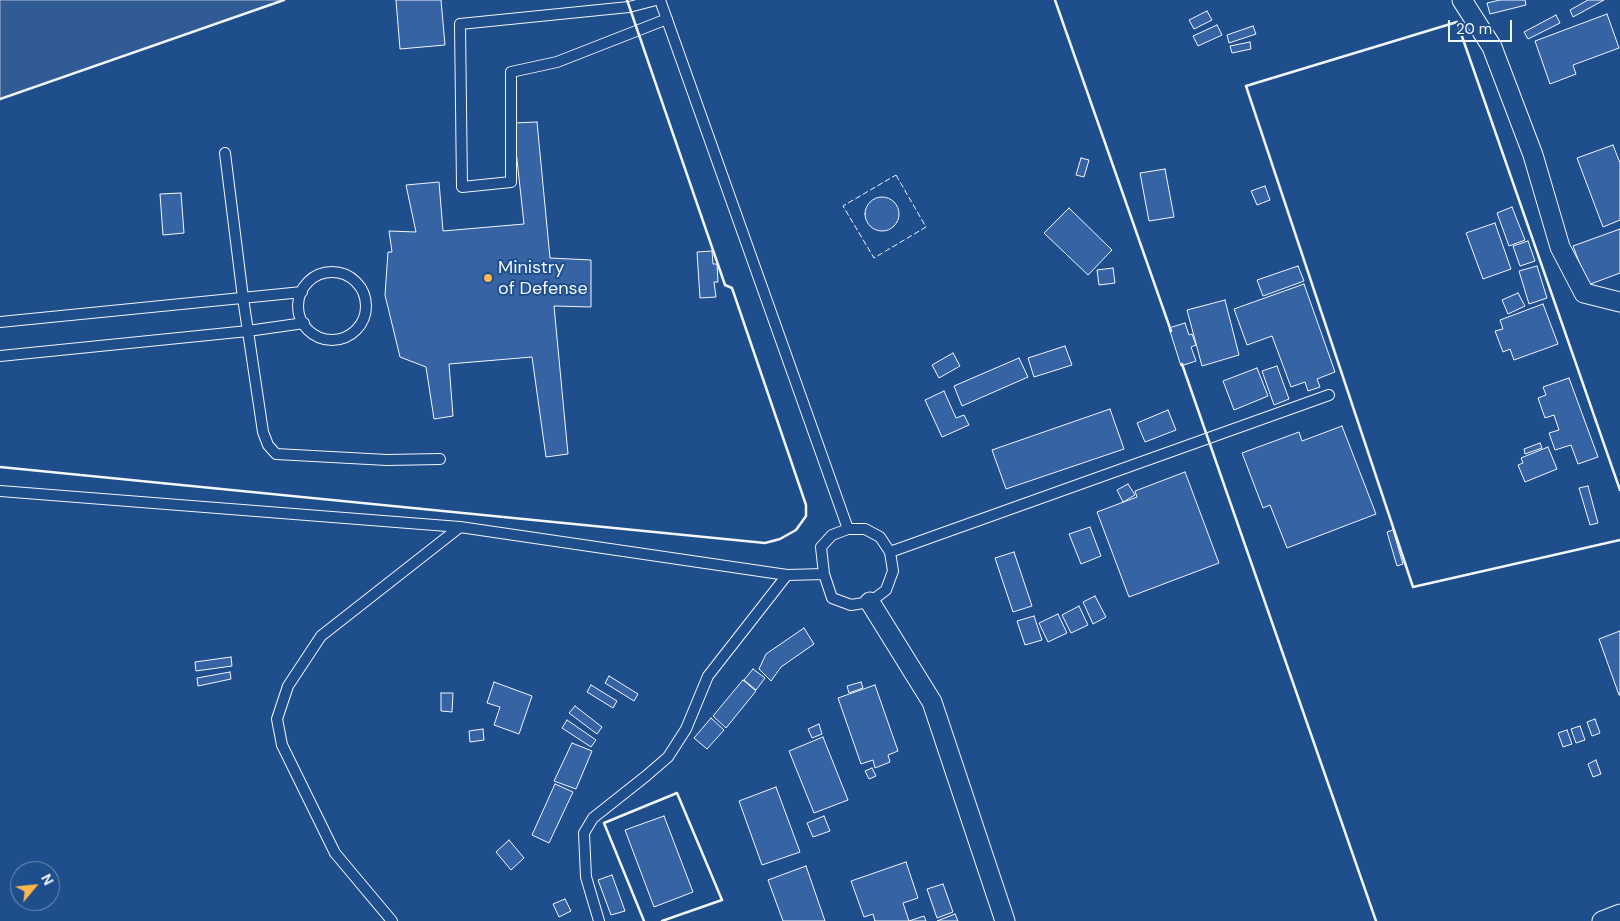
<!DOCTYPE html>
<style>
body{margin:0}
#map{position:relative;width:1620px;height:921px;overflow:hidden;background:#1f4e8c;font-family:"DM Sans",sans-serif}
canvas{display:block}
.north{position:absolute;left:10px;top:861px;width:50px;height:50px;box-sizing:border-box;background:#1f4e8c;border:1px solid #7391ba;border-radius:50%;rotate:62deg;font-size:14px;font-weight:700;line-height:20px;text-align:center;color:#f2f6ff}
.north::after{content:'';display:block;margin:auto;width:18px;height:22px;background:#ffb74d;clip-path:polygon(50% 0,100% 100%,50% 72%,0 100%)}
.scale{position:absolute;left:1448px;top:20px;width:64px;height:22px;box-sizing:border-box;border:2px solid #f2f6ff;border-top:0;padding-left:6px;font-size:15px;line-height:18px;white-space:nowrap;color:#f2f6ff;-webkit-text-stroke:4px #1f4e8c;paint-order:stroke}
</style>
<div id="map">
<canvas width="1620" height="921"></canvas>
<div class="north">N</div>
<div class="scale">20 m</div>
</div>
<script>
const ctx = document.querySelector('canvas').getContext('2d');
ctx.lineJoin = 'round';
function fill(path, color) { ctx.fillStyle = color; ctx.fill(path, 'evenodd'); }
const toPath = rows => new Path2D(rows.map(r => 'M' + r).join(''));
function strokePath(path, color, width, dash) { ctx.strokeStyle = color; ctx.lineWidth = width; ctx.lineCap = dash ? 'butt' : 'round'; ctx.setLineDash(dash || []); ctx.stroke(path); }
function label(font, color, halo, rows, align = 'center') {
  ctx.font = font + ' "DM Sans",sans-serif'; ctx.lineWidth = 4; ctx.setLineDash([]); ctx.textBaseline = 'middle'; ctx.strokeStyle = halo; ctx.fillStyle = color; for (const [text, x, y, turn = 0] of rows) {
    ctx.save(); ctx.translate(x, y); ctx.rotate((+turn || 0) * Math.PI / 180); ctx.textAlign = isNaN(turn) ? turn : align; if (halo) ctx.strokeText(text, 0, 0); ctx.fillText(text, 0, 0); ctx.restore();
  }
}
const built = toPath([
 [0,0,284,0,0,99,0,0]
]);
const building = toPath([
 [396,0,441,0,445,45,400,49,396,0],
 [1500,0,1525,0,1526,5,1490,14,1487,3,1500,0],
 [1588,0,1604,0,1573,17,1570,10,1588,0],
 [1207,11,1212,20,1194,29,1189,20,1207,11],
 [1607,14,1619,48,1573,65,1576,74,1550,84,1535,41,1607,14],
 [1556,15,1560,23,1528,39,1524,32,1556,15],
 [1217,25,1222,35,1198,46,1193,36,1217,25],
 [1253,26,1256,34,1229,43,1227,35,1253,26],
 [1250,42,1251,49,1232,53,1230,46,1250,42],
 [537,122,550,258,591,260,591,307,554,306,568,454,546,457,532,357,449,364,453,416,434,419,426,367,400,357,385,295,388,252,392,252,389,231,416,232,406,185,439,182,443,231,524,224,513,123,537,122],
 [1613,145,1620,163,1620,220,1603,227,1577,158,1613,145],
 [1081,158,1089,160,1084,177,1076,175,1081,158],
 [1165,169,1174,217,1149,221,1140,173,1165,169],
 [1265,186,1270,200,1257,205,1251,191,1265,186],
 [181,193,184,233,163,235,160,194,181,193],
 '865 214a17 17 0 1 1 34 0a17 17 0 1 1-34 0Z',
 [1512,207,1525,240,1509,246,1497,213,1512,207],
 [1069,208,1112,250,1088,275,1044,233,1069,208],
 [1495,223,1511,269,1483,279,1466,233,1495,223],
 [1620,229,1620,273,1588,285,1573,246,1620,229],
 [1528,241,1535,261,1520,266,1513,246,1528,241],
 [712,251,713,264,717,264,718,282,714,282,716,297,700,298,697,252,712,251],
 [1298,266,1304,281,1263,296,1257,280,1298,266],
 [1537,266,1547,298,1529,304,1519,271,1537,266],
 [1113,268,1115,283,1099,285,1097,270,1113,268],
 [1304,284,1335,372,1317,379,1320,387,1308,391,1305,382,1291,387,1272,336,1247,345,1234,309,1304,284],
 [1518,293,1525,306,1508,314,1502,300,1518,293],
 [1225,300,1239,355,1202,366,1187,310,1225,300],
 [1543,304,1558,344,1514,360,1510,349,1503,352,1495,331,1503,329,1500,320,1543,304],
 [1185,323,1189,335,1192,334,1196,345,1191,347,1196,361,1181,366,1169,328,1185,323],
 [1065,346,1072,365,1034,377,1028,358,1065,346],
 [953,353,960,366,939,378,932,365,953,353],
 [1019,358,1028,377,962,406,954,386,1019,358],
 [1277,366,1289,399,1274,405,1262,371,1277,366],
 [1257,368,1268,396,1234,410,1223,381,1257,368],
 [1569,378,1598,457,1578,464,1571,445,1555,450,1549,433,1559,430,1554,415,1545,418,1538,398,1546,395,1543,387,1569,378],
 [944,391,956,418,964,415,969,425,942,437,925,400,944,391],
 [1110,409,1124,449,1006,489,992,450,1110,409],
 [1168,410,1176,430,1145,442,1137,423,1168,410],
 [1342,426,1376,514,1287,548,1270,505,1263,508,1242,453,1299,432,1302,441,1342,426],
 [1540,443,1542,448,1525,454,1524,449,1540,443],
 [1548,447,1557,469,1525,482,1518,465,1523,463,1521,458,1548,447],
 [1185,472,1219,563,1129,597,1097,512,1137,497,1135,491,1185,472],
 [1128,484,1135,495,1123,502,1117,490,1128,484],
 [1588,486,1598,523,1590,525,1579,488,1588,486],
 [1090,527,1101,556,1081,564,1069,534,1090,527],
 [1393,530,1403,564,1397,566,1387,532,1393,530],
 [1014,552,1032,606,1013,612,995,558,1014,552],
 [1095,596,1106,617,1093,624,1083,602,1095,596],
 [1079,606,1088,625,1071,633,1062,615,1079,606],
 [1058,614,1067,633,1048,642,1039,623,1058,614],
 [1034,616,1042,640,1025,645,1017,621,1034,616],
 [804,628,814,644,781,667,771,681,759,669,766,654,804,628],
 [1620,631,1620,695,1619,695,1599,639,1620,631],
 [231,657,232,666,196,671,195,662,231,657],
 [753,669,765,678,756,690,744,680,753,669],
 [230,672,231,679,198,686,197,678,230,672],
 [609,676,638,694,634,701,605,683,609,676],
 [743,680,756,691,726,728,713,716,743,680],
 [494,682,532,696,519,734,494,725,500,707,487,703,494,682],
 [861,682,863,688,849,693,847,686,861,682],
 [591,685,617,701,613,708,587,692,591,685],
 [875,685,898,751,888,755,890,762,875,768,873,760,861,764,838,698,875,685],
 [441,693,453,693,452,712,441,711,441,693],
 [575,706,602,727,597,734,569,713,575,706],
 [711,718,724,730,707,749,694,738,711,718],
 [1595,719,1600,733,1592,736,1587,722,1595,719],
 [567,720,596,740,591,747,562,728,567,720],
 [819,724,822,734,812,738,808,729,819,724],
 [1580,726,1585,740,1576,743,1571,729,1580,726],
 [483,729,484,740,470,742,469,731,483,729],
 [1567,730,1572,744,1563,747,1558,733,1567,730],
 [823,737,848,800,814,813,789,751,823,737],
 [572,743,592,751,576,789,554,781,572,743],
 [1596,760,1601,774,1593,777,1588,764,1596,760],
 [872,768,876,776,869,779,865,771,872,768],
 [555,784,573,792,549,843,532,835,555,784],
 [776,787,800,852,762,865,739,801,776,787],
 [664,816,693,892,654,907,625,830,664,816],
 [824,816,830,831,813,837,807,823,824,816],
 [509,840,524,858,511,870,496,852,509,840],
 [906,862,918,898,903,903,909,921,924,916,926,921,874,921,875,921,873,914,864,917,851,881,906,862],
 [806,866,825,921,783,921,768,880,806,866],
 [612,875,625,911,611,915,598,880,612,875],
 [943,884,953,912,937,918,927,889,943,884],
 [565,899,571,911,559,917,553,904,565,899],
 [955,914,958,921,937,921,955,914]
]);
const service = toPath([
 [656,0,629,7,460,24,462,187,511,182,511,72,557,62,667,19],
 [660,0,848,529],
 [225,153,243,298,263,432,268,445,276,454,387,460,440,459],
 '298 306a34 34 0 1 1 68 0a34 34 0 1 1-68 0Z',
 [0,322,302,292],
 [0,356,248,331,304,323],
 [0,491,460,527,787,575,824,574],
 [848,529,865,529,880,537,890,552,893,571,886,590,870,602,851,605,832,598,824,574,821,547,832,535,848,529],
 [890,552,1329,395],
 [392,921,335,853,282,745,277,719,288,686,321,636,460,527],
 [599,921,586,877,584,833,593,818,646,776,668,757,686,729,708,676,787,575]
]);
const minor = toPath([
 [1462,0,1492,47,1533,155,1560,247,1584,293,1620,302],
 [870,602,932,702,1005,921],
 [1602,921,1620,914]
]);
const fence = toPath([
 [896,175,926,227,874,258,843,206,896,175]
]);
const wall = toPath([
 [627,0,725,285],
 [1055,0,1171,331],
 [0,99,284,0],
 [1182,364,1376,921],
 [0,467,765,543,780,539,796,530,806,516,806,505,732,288,725,285],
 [1620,490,1457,22,1246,86,1413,587,1620,540],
 [644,921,604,823,677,793,722,900,662,921]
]);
const markers = [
 [488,278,5,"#ffb74d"]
];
const poiNames = [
 ["Ministry",498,268],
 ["of Defense",498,289]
];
fill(built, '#305b95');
strokePath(built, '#a8bbd7', 1);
fill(building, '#3563a3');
strokePath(building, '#f2f6ff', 1);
strokePath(service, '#f2f6ff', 12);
strokePath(minor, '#f2f6ff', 21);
strokePath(service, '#1f4e8c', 10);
strokePath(minor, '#1f4e8c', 19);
strokePath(fence, '#f2f6ff', 1, [6, 2.5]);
strokePath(wall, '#f2f6ff', 2.5);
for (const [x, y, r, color] of markers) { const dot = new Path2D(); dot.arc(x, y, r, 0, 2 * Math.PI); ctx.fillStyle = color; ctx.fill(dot); strokePath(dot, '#1f4e8c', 2); }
label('18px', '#f2f6ff', '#1f4e8c', poiNames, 'left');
</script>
